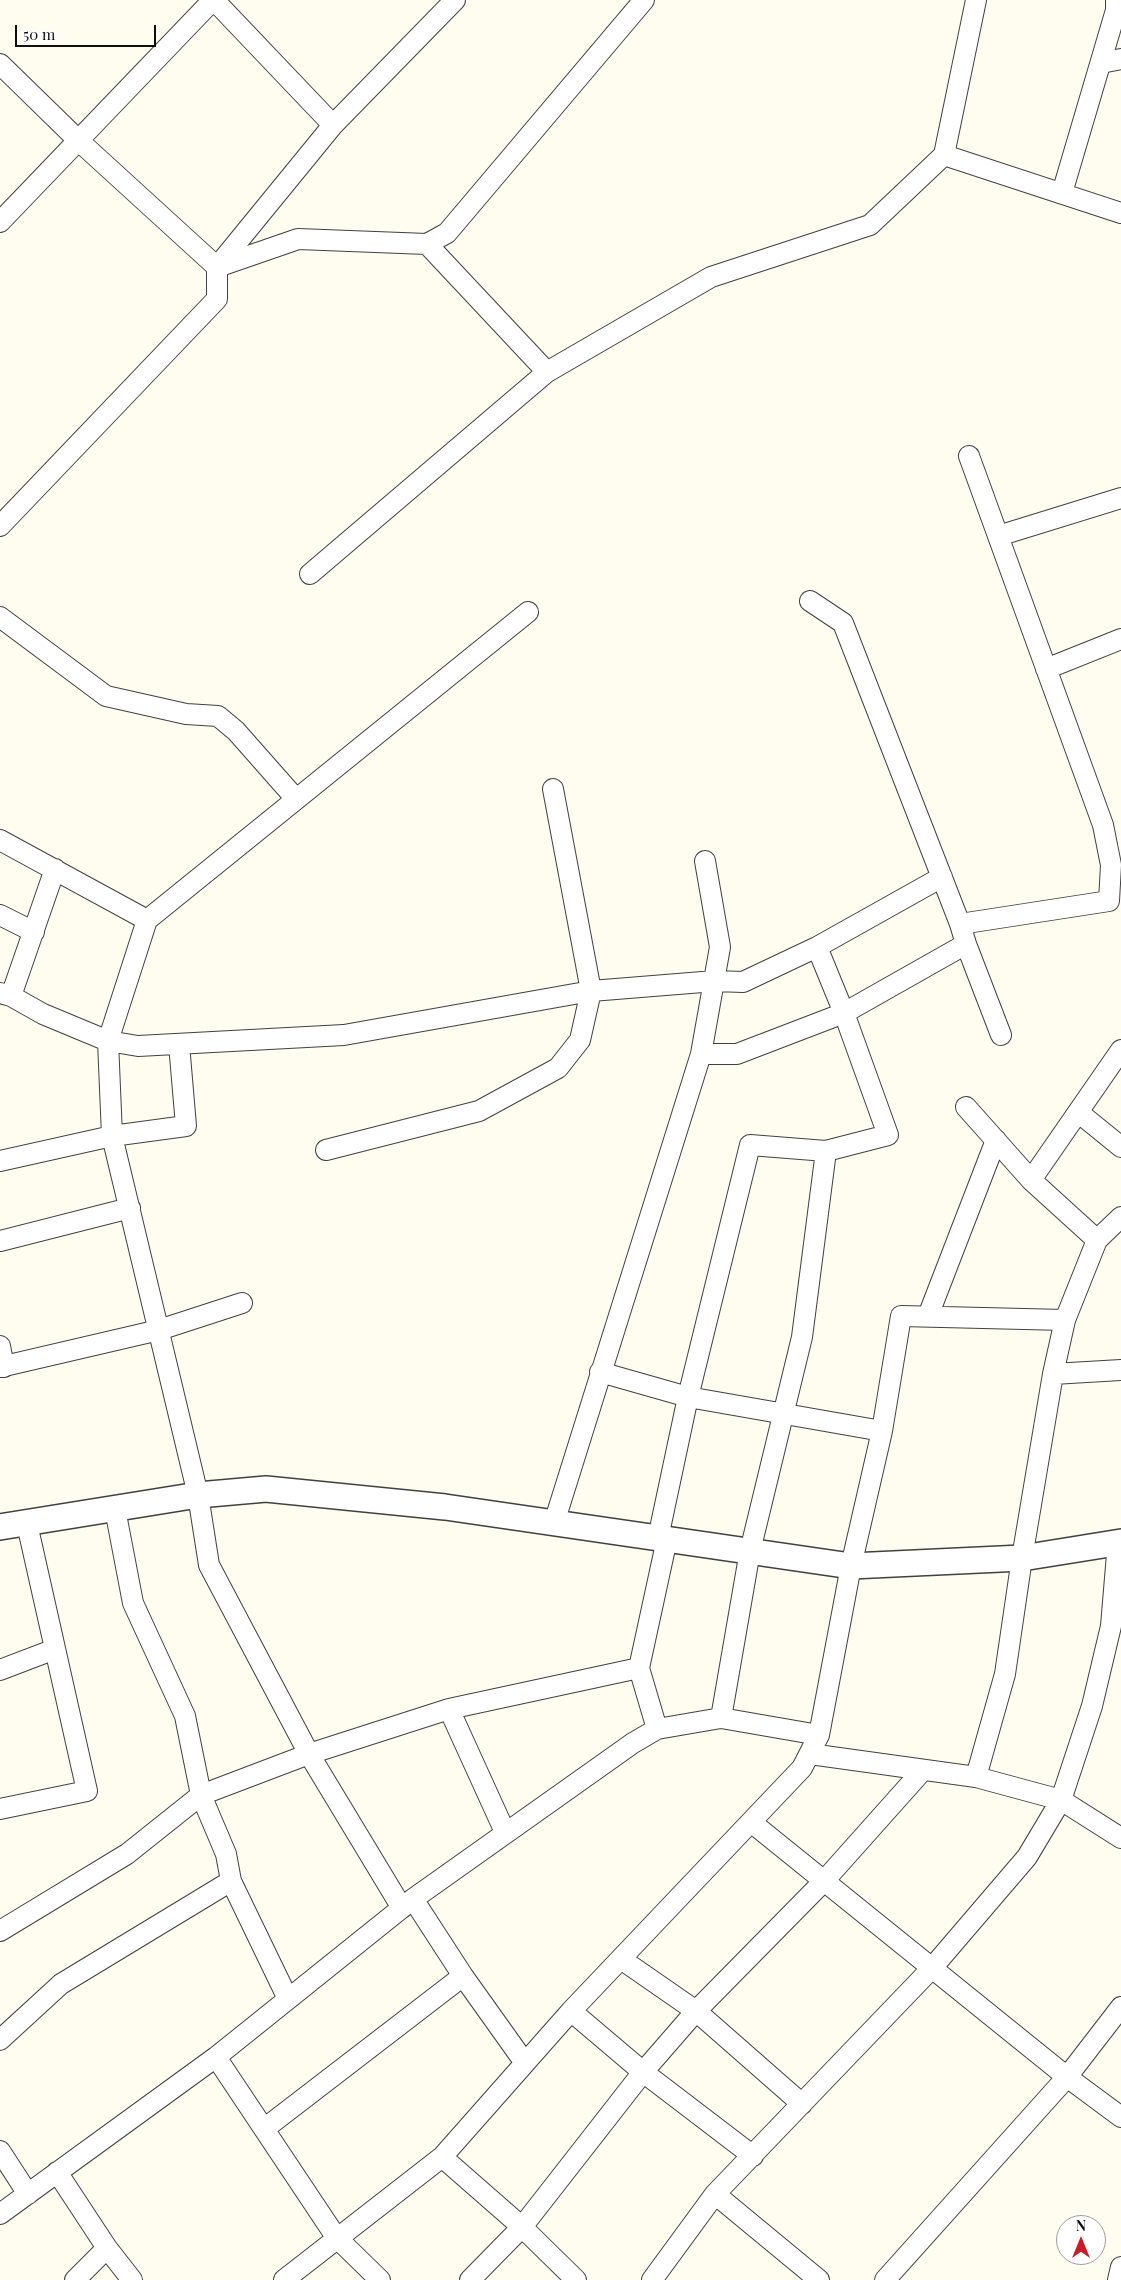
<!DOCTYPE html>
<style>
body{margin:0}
#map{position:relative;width:1121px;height:2280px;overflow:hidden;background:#fffcf0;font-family:"Playfair Display",serif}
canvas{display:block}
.north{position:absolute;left:1056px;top:2215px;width:50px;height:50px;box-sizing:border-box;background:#fff;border:1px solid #9f9f9f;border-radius:50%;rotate:0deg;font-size:14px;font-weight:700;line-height:20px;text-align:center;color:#0e0e0e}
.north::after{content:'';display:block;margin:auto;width:18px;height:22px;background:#ca1b26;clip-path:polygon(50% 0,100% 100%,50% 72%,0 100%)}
.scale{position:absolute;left:15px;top:25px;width:141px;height:22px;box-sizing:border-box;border:2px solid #0e0e0e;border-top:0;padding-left:6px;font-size:15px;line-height:18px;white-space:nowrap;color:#0e0e0e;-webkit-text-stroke:4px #fff;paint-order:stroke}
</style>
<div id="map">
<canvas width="1121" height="2280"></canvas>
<div class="north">N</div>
<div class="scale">50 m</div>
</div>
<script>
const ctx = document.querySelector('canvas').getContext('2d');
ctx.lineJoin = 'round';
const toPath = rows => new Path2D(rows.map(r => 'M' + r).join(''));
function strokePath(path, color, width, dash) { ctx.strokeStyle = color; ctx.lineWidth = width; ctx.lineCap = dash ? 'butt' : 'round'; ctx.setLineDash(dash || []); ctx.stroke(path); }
const minor = toPath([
 [214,0,333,125],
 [1101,63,1121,59],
 [0,64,79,141,217,267,298,239,427,244,447,233,644,0],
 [944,155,1121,213],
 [1062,193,1116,10,1116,0],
 [0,222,213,0],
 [427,244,547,372],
 [0,526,217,299,217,267,333,125,455,0],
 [998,536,1121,498],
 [310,574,547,372,711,277,870,225,944,155,976,0],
 [810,601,843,623,960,924,966,944,1001,1035],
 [0,617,106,696,186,714,218,716,236,731,296,799],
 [1046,669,1121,639],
 [0,840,147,920],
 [0,915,34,932],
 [960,924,1109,901,1111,865,1103,825,969,456],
 [0,993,11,996,43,1014,108,1041,138,1046,344,1035,591,991,715,981,743,982,817,947,942,877],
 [11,996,55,869],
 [701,1054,737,1054,844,1013,966,944],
 [966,1107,1031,1180,1097,1240],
 [1078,1112,1121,1147],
 [326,1150,479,1111,558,1068,580,1040,591,991,553,789],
 [0,1161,112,1136,186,1126,179,1044],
 [1031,1180,1121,1050],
 [0,1241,130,1208],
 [928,1316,996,1140],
 [0,1346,4,1367],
 [0,1367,159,1330,242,1303],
 [600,1372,688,1397,882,1431],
 [1053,1374,1121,1370],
 [115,1509,133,1603,185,1716,201,1795,226,1854,231,1881,288,1999],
 [554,1523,701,1054,720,947,705,861],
 [658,1538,688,1397,750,1145,826,1151,888,1135,844,1013,817,947],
 [0,1670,55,1649],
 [449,1709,505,1832],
 [721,1718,750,1551,802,1337,826,1151],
 [657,1729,639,1668,667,1539],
 [810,1754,976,1777,1061,1800,1121,1838],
 [976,1777,1005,1674,1022,1558,1053,1374,1065,1320,1097,1240,1121,1217],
 [0,1809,87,1791,27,1524],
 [751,1822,1067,2077,1121,2117],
 [413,1899,463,1976,525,2063],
 [402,1908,309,1754,209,1565,198,1495,112,1136,108,1041,147,920,528,612],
 [0,1931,127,1854,201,1795,309,1754,449,1709,639,1668],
 [621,1959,696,2011,802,2104],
 [571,2011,643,2072,753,2156],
 [0,2040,61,1984,231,1881],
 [216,2057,336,2237,380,2280],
 [264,2129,463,1976],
 [0,2151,28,2194],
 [442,2157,522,2227,576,2280],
 [57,2172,107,2248,132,2280],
 [715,2194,819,2280],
 [0,2214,216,2057,413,1899,633,1743,657,1729,721,1718,819,1735],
 [75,2280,107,2248],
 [284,2280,442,2157,571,2011,802,1768,819,1735,851,1566,882,1431,901,1316,1065,1320],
 [470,2280,522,2227,643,2072,696,2011,824,1881,923,1770],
 [652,2280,715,2194,932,1968,1027,1857,1061,1800,1092,1706,1111,1626,1118,1542],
 [885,2280,1067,2077,1121,2007],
 [1118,2280,1121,2267]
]);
const tertiary = toPath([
 [0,1527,198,1495,266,1489,445,1507,851,1566,1022,1558,1121,1542]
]);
strokePath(minor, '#414141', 22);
strokePath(tertiary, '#414141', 28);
strokePath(minor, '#fff', 20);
strokePath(tertiary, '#fff', 25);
</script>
